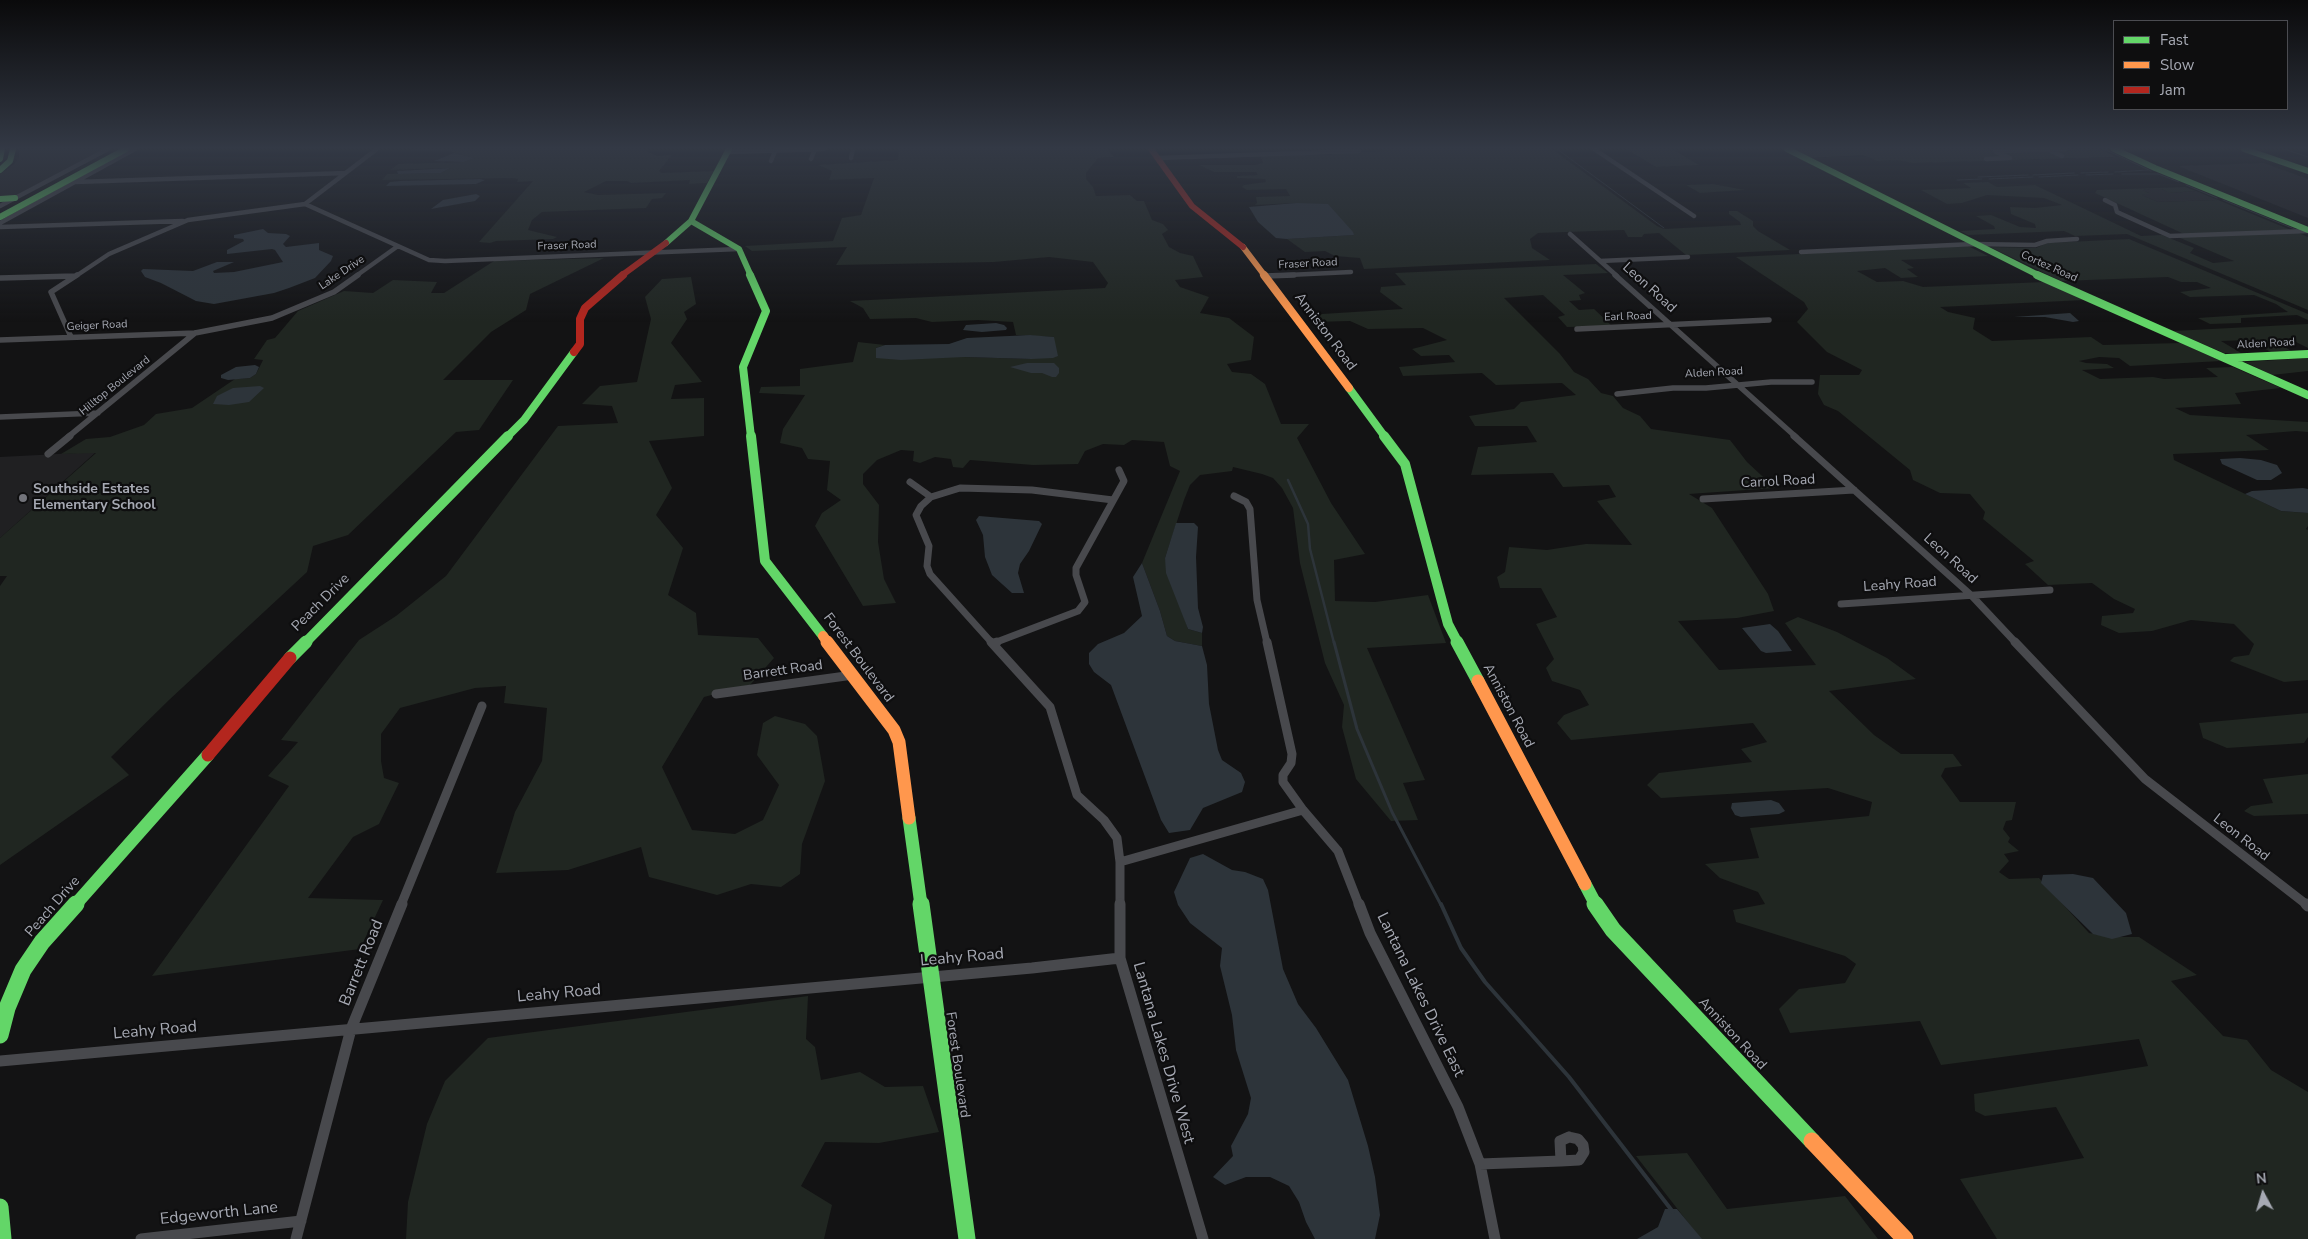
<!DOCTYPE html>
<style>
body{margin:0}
#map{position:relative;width:2308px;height:1239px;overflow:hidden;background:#131314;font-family:"Nunito Sans",sans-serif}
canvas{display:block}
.legend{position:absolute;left:2113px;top:20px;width:175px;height:90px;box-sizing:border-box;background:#0e0e0f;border:1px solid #4b4c51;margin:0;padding:6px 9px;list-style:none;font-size:15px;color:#a6a9b3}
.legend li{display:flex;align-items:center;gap:10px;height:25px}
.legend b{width:25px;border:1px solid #4b4c51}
.north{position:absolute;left:2238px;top:1169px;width:50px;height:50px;-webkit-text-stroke:4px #0e0e0f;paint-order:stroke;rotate:354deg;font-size:14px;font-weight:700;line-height:20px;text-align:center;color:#a6a9b3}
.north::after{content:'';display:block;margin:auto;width:18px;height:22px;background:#a6a9b3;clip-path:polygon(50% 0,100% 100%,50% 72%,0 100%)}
</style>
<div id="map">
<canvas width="2308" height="1239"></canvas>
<ul class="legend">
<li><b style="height:6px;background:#63d668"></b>Fast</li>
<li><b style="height:6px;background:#ff974d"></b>Slow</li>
<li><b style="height:6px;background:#b3261e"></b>Jam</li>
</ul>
<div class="north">N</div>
</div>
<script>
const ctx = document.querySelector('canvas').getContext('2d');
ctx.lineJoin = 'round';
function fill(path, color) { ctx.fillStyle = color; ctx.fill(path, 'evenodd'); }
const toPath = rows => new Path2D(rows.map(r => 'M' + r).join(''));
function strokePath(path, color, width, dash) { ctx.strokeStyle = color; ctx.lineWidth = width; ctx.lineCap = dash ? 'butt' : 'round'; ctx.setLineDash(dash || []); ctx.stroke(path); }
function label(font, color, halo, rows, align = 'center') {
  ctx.font = font + ' "Nunito Sans",sans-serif'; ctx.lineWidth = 4.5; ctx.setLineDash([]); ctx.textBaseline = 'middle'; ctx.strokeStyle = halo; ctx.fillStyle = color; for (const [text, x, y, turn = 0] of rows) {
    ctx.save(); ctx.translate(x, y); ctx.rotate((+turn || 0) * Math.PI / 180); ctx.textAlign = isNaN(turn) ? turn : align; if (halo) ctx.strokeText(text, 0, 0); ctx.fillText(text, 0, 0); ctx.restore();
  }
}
const built = toPath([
 [19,149,103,149,13,197,0,197,0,174,14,164,19,157],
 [2264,163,2308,179,2308,218,2178,166],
 [2150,189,2162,189,2170,193,2196,191,2218,200,2158,202,2141,195,2149,193,2142,190],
 [96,452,0,538,0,457]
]);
const green = toPath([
 [413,149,648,149,646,151,657,156,672,155,659,171,662,173,714,171,707,183,689,184,690,180,631,183,627,181,606,181,584,192,598,195,666,193,662,198,652,199,646,208,542,212,532,220,528,230,557,237,553,239,496,241,490,243,479,242,533,181,517,182,518,179,513,178,382,180,387,174,441,173,450,168,390,170,398,164,464,162,473,158,446,150,410,151],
 [899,149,1107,149,1114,157,1098,158,1086,173,1086,179,1093,187,1096,196,1130,195,1137,201,1144,201,1152,220,1163,224,1168,230,1162,234,1169,247,1180,253,1193,256,1203,277,1175,280,1180,287,1209,297,1200,313,1229,318,1254,337,1251,360,1227,364,1232,372,1251,374,1265,384,1281,424,1309,424,1297,438,1331,503,1365,554,1334,560,1335,601,1375,602,1428,595,1446,643,1367,648,1425,780,1403,783,1418,820,1391,821,1356,779,1342,727,1344,705,1325,663,1300,563,1293,508,1282,488,1273,478,1262,474,1233,467,1232,471,1200,475,1190,485,1184,500,1165,558,1188,629,1202,633,1202,646,1175,641,1167,636,1160,611,1142,563,1180,471,1170,466,1164,442,1132,440,1124,445,1103,444,1085,451,1078,464,1033,465,970,460,963,468,953,467,951,459,935,457,920,463,913,461,914,451,901,450,877,460,863,474,863,484,879,505,878,542,884,579,896,603,863,606,815,526,822,513,841,500,827,490,830,461,808,459,802,448,780,443,783,429,805,395,759,393,761,387,800,386,800,369,853,362,858,342,885,345,876,348,964,357,1031,359,1054,337,1016,335,1013,322,978,320,932,322,916,318,870,319,863,308,850,301,1105,288,1108,283,1093,262,1049,257,994,262,836,265,847,247,752,251,745,246,833,241,842,218,861,215,874,178,829,180,832,171,818,165,898,160],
 [1384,149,1552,149,1657,226,1664,229,1741,225,1740,222,1729,214,1729,211,1737,211,1753,221,1753,226,1758,231,1790,250,1686,255,1659,233,1644,234,1642,237,1628,237,1624,230,1538,233,1530,239,1532,248,1550,260,1364,269,1360,258,1335,256,1325,251,1305,252,1287,239,1354,235,1296,203,1255,205,1257,203,1256,197,1290,196,1286,189,1247,190,1242,187,1244,185,1266,182,1265,179,1237,178,1237,176,1258,175,1256,172,1214,172,1199,165,1255,165,1263,163,1260,155,1332,155,1332,153,1387,151],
 [1626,149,1672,149,1699,165,1656,167],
 [1793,149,2100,149,2116,157,1913,163,1897,160,1877,161,1863,155,1811,158],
 [1988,182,1997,187,2035,185,2141,236,2162,235,2194,248,2190,253,2213,263,2234,261,2178,237,2296,232,2308,237,2308,310,2127,234,2075,236,2064,231,1968,235,1960,231,1995,229,1994,226,1976,216,1991,215,2020,227,2036,228,2035,224,2011,214,2010,207,2035,208,2062,205,2044,198,1987,195,1962,203,1947,204,1921,190,1971,188,1963,183],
 [1713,184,1745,190,1700,193,1686,185],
 [2185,187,2196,191,2169,193,2162,189,2150,189,2143,190,2150,194,2142,195,2158,202,2218,200,2291,230,2184,234,2095,193,2097,190],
 [2129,239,2308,314,2308,320,2297,315,2241,318,2241,323,2210,324,2198,318,2288,312,2276,304,2254,295,2190,297,2180,292,2211,288,2197,282,2181,282,2168,277,2061,281,1990,247,2036,248,2047,243],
 [1968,246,1988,256,1901,260,1914,268,1907,269,1918,277,1901,278,1885,268,1857,271,1877,282,1903,281,1923,287,2045,282,2084,300,1940,307,1948,312,1975,318,1973,329,1992,341,2091,337,2103,345,2181,343,2221,361,2130,366,2119,358,2099,357,2079,361,2086,363,2107,364,2114,368,2082,370,2100,379,2153,377,2164,379,2218,377,2206,368,2233,367,2281,388,2235,393,2241,404,2175,408,2190,415,2308,422,2308,432,2296,431,2246,435,2269,450,2173,454,2174,460,2281,511,2308,513,2308,526,2306,529,2308,530,2308,680,2284,682,2230,661,2234,657,2249,655,2254,644,2234,624,2191,620,2152,631,2119,633,2101,625,2102,616,2133,613,2135,609,2114,599,2092,583,2048,585,2025,564,2034,561,1983,519,1985,512,1970,494,1940,493,1913,480,1910,470,1838,411,1824,405,1818,394,1820,375,1859,375,1862,370,1827,352,1797,322,1808,309,1804,302,1736,257],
 [604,258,530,294,526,310,491,332,443,380,513,380,479,430,456,432,348,535,313,546,307,572,169,700,111,757,129,775,0,865,0,586,7,576,0,576,0,538,96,453,61,454,86,439,110,437,144,425,156,414,192,408,235,379,250,378,256,374,263,360,254,359,267,340,275,338,298,311,344,291,373,293,393,280,437,282,431,293,444,293,494,261],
 [1596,264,1608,273,1563,275,1585,293,1579,295,1581,300,1569,301,1579,310,1594,309,1612,326,1567,327,1558,317,1565,315,1543,295,1504,298,1560,354,1574,372,1588,379,1601,393,1613,396,1623,408,1640,416,1651,429,1730,440,1747,462,1775,488,1689,494,1712,508,1768,594,1774,611,1737,618,1678,621,1719,670,1816,665,1785,623,1798,617,1837,632,1887,658,1916,679,1829,691,1874,735,1901,754,1953,754,1962,766,1945,768,1941,776,1960,802,2016,802,2012,820,2006,821,2003,829,2010,838,2008,842,2019,851,2004,854,2009,861,1999,872,2009,879,2039,878,2089,933,2113,937,2139,937,2197,975,2171,981,2223,1036,2247,1040,2271,1070,2308,1092,2308,1239,1997,1239,1960,1179,2084,1158,2056,1107,1985,1116,1975,1111,1974,1094,2148,1066,2139,1039,1941,1065,1920,1021,1790,1033,1779,1009,1799,989,1845,983,1856,964,1845,956,1736,922,1733,910,1765,904,1758,892,1720,878,1705,864,1759,858,1750,828,1869,816,1872,802,1828,788,1661,798,1647,785,1659,773,1752,762,1741,749,1767,742,1753,723,1571,740,1557,723,1564,715,1589,705,1580,690,1552,681,1546,668,1554,659,1536,624,1557,617,1541,588,1500,588,1497,577,1505,572,1509,547,1547,550,1586,544,1632,545,1597,501,1616,497,1609,485,1563,487,1553,473,1471,475,1478,447,1537,442,1527,426,1475,426,1469,416,1514,409,1521,402,1576,395,1562,383,1496,385,1482,373,1403,376,1399,367,1455,362,1449,355,1421,356,1412,349,1447,340,1423,328,1368,329,1350,321,1313,322,1306,315,1403,309,1380,292,1381,287,1406,285,1395,273],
 [691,277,696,304,684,312,687,319,671,343,702,382,675,385,671,399,704,398,704,436,649,441,672,488,656,515,683,548,668,595,696,613,698,635,758,638,774,658,750,685,704,697,662,767,692,830,735,834,763,820,779,785,757,755,763,723,775,716,805,724,817,736,825,781,802,844,800,874,781,887,751,884,717,895,649,877,641,847,568,870,496,873,515,812,542,761,547,708,504,703,506,686,475,688,400,708,381,734,381,761,384,778,399,783,379,824,353,837,308,898,383,900,360,949,152,976,289,786,268,776,298,742,281,740,359,640,396,616,446,576,558,426,618,423,612,406,582,404,600,386,637,382,651,319,645,297,662,279],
 [2308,324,2308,348,2290,339,2273,339,2291,351,2271,352,2248,340,2221,341,2241,353,2224,353,2173,331],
 [2308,358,2308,371,2272,375,2245,362],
 [2308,713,2308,737,2304,743,2227,748,2203,738,2199,723],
 [2308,774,2308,814,2254,816,2244,811,2251,806,2273,803,2263,779],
 [808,996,806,1039,815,1047,821,1080,860,1072,885,1087,923,1086,939,1132,879,1143,825,1142,801,1186,832,1205,824,1239,406,1239,408,1202,427,1124,445,1081,488,1038],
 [1687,1153,1727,1209,1845,1196,1878,1239,1701,1239,1636,1156]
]);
const water = toPath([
 [454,153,474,158,464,162,434,161],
 [450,168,441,173,398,174,397,171],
 [480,179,485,180,476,184,386,186,390,182,400,181],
 [476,194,480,196,475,201,431,209,443,200],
 [1296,203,1328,204,1353,232,1354,235,1287,239,1276,238,1258,222,1249,207],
 [263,229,268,233,286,234,290,236,283,244,286,247,319,243,319,250,333,256,331,261,315,278,289,288,274,293,214,304,196,301,161,283,145,277,141,271,143,269,193,271,217,262,234,262,213,271,214,273,234,272,283,262,275,250,272,249,227,254,227,250,244,241,243,239,234,238,234,235],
 [2070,313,2079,321,2073,322,2045,317,2014,317],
 [996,323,1004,325,1007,328,1006,330,982,332,963,330,966,325],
 [1030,335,1054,337,1058,356,1053,358,1031,359,964,357,901,360,876,358,876,348,885,345,949,344,967,338],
 [1027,363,1054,363,1059,368,1059,373,1056,377,1052,377,1042,373,1031,373,1010,367],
 [255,365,259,367,256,374,250,378,228,380,221,378,221,375,236,367],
 [260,386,264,388,249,402,229,405,213,404,217,396,233,388],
 [2240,458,2261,460,2277,465,2282,473,2271,480,2257,480,2222,464,2220,459],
 [2303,488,2308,489,2308,513,2281,511,2245,494,2252,491],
 [979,516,1039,521,1042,524,1029,551,1020,564,1018,573,1024,593,1012,593,992,575,985,557,983,535,976,520],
 [1176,523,1194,523,1198,527,1196,557,1198,608,1203,627,1202,633,1188,629,1166,573,1165,558],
 [1142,563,1160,611,1167,636,1175,641,1202,646,1207,665,1209,704,1218,750,1222,760,1241,773,1245,782,1242,792,1203,808,1190,830,1169,833,1161,820,1111,685,1094,672,1089,664,1089,653,1098,644,1124,633,1142,616,1133,577],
 [1770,624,1778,631,1792,651,1766,653,1761,651,1742,628],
 [1771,800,1779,803,1785,811,1779,814,1741,817,1735,815,1731,808,1732,803],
 [1203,854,1232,870,1245,872,1263,879,1268,890,1283,969,1298,1004,1316,1028,1348,1080,1368,1146,1375,1177,1380,1215,1375,1239,1315,1239,1306,1222,1299,1202,1289,1186,1270,1177,1246,1177,1225,1185,1213,1177,1233,1156,1231,1146,1248,1114,1251,1098,1236,1050,1232,1015,1220,966,1222,948,1190,923,1178,905,1174,892,1190,858],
 [2073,874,2093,878,2126,913,2132,934,2112,939,2093,934,2041,883,2043,875],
 [1665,1209,1677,1209,1702,1239,1637,1239,1658,1227]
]);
const streamFar3 = toPath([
 [1557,149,1664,228],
 [2104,149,2151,171],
 [2284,149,2308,157],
 [2115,172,2148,170],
 [2081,173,2108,172],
 [2122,174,2158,174],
 [2158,174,2179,182],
 [2033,175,2074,173],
 [2086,175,2113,174],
 [1978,177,2028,175],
 [2039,177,2078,175],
 [1989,179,2033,177],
 [1957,180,1982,179],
 [2186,185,2217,198],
 [2223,200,2297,230]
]);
const streamFar2 = toPath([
 [1288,480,1308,524,1310,549,1334,643]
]);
const streamFar1 = toPath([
 [1334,642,1357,729,1392,812,1441,905]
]);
const stream = toPath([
 [1441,904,1461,948,1485,982,1569,1077,1673,1212]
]);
const streetFar4 = toPath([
 [1594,149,1694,216],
 [2049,150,2062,156],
 [1995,151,2065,149],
 [727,152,824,149],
 [851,158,853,149],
 [1159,158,1359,151],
 [811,159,815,149],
 [1986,159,2010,158,1996,152],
 [771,161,776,149],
 [75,182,346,173],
 [2105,200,2115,205,2117,212,2170,236,2308,231],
 [305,204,398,246,356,276],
 [0,206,108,149],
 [0,223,135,149],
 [0,227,183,221],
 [1570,234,1617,276],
 [398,246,429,260,445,261,739,249],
 [1801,252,1974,244,2035,245,2047,241,2077,239],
 [1600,261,1688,257],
 [76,276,109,254,188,220,305,204,377,149],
 [1267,276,1351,272]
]);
const streetFar3 = toPath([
 [1615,275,1796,437],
 [1265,276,1294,275],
 [0,278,75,276],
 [1577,329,1769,320],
 [71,337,51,292,77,275],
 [0,340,195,333,272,318,334,292,358,275],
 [1617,394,1673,388,1706,388,1771,382,1812,382],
 [0,417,98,413],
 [68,437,195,333]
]);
const streetFar2 = toPath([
 [1794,436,1971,595,2016,643],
 [48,454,70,436],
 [910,482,931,497],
 [1234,496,1246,502,1250,509,1257,600,1267,643],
 [1703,499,1854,490],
 [1841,604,2050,590],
 [992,643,930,574,927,566,929,546,916,515,921,506,931,497,960,488,1032,490,1113,500],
 [994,643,1078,611,1085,602,1076,575,1076,568,1124,481,1119,470]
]);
const streetFar1 = toPath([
 [991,642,1050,707,1077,795,1104,820,1117,838,1120,862,1120,905],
 [1267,642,1292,754,1291,763,1283,775,1283,782,1303,810,1338,851,1359,905],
 [2015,642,2145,779,2307,905],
 [994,643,997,642],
 [716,694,853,675],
 [1120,862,1303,810],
 [401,905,482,706]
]);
const street = toPath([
 [1120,904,1120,958,1203,1239],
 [1359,904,1370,933,1458,1107,1480,1164,1495,1239],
 [2306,904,2308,906],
 [0,1061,1032,968,1120,958],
 [1569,1137,1578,1139,1583,1145,1584,1152,1579,1160,1561,1161,1560,1141,1569,1137],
 [1480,1164,1561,1161],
 [141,1239,301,1221],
 [296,1239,351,1029,402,904]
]);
const fastFar4 = toPath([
 [1787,149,2040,276],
 [2114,149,2155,168,2308,230],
 [2244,149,2308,171],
 [0,159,2,149],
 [0,170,10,161,13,149],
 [0,199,15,198],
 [0,217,126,149],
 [691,221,739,249,751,276],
 [666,243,691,221,729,149]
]);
const fastFar3 = toPath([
 [750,275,766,311,743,367,751,437],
 [2037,275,2308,395],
 [2227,358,2308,354],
 [1349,388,1385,437],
 [507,437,524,420,574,352]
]);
const fastFar2 = toPath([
 [751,436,765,561,823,636],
 [1384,436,1405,464,1448,624,1458,643],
 [305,643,508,436]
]);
const fastFar1 = toPath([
 [1457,642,1478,681],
 [290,658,306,642],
 [909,818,921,905],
 [1585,884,1596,905],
 [75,905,208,755]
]);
const fast = toPath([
 [921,904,967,1239],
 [1595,904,1613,930,1812,1141],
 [0,1035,7,1008,23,970,42,942,76,904],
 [0,1207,3,1239]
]);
const slowFar4 = toPath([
 [1243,247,1265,276]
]);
const slowFar3 = toPath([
 [1264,275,1349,388]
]);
const slowFar2 = toPath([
 [823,636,828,643]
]);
const slowFar1 = toPath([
 [827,642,894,730,899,742,909,818],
 [1478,681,1585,884]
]);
const slow = toPath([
 [1812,1141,1905,1239]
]);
const jamFar2 = toPath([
 [1151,149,1192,206,1243,247],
 [621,276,666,243]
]);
const jamFar1 = toPath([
 [574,352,580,344,580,319,585,308,623,275]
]);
const jam = toPath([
 [208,755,290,658]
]);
const markers = [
 [23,498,5,"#73747b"]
];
const farStreetnames = [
 ["Fraser Road",567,246,-2],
 ["Fraser Road",1308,264,-3],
 ["Cortez Road",2049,267,24],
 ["Lake Drive",342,273,-34],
 ["Earl Road",1628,317,-2],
 ["Geiger Road",97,326,-3],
 ["Alden Road",2266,344,-3],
 ["Alden Road",1714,373,-3],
 ["Hilltop Boulevard",115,386,-39]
];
const streetNames = [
 ["Leon Road",1649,288,42],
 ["Anniston Road",1325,332,53],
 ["Carrol Road",1778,482,-3],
 ["Leon Road",1950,559,42],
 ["Leahy Road",1900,585,-4],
 ["Peach Drive",321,603,-45],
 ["Forest Boulevard",858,658,53],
 ["Barrett Road",783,671,-8],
 ["Anniston Road",1508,706,62],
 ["Leon Road",2241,838,38],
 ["Peach Drive",53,907,-49],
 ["Anniston Road",1732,1034,47],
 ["Forest Boulevard",957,1065,82]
];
const poiNames = [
 ["Southside Estates",33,490],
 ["Elementary School",33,506]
];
const nearStreetnames = [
 ["Leahy Road",962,958,-5],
 ["Barrett Road",362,963,-68],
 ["Leahy Road",559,994,-5],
 ["Lantana Lakes Drive East",1420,995,64],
 ["Leahy Road",155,1031,-5],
 ["Lantana Lakes Drive West",1163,1053,74],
 ["Edgeworth Lane",219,1214,-6]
];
fill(built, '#202022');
fill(green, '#202621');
fill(water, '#2d343a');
strokePath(streamFar3, '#2d343a', 1);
strokePath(streamFar2, '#2d343a', 2.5);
strokePath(streamFar1, '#2d343a', 3);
strokePath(stream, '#2d343a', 4);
strokePath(streetFar4, '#48494d', 4.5);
strokePath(streetFar3, '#48494d', 5.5);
strokePath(streetFar2, '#48494d', 7);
strokePath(streetFar1, '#48494d', 9);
strokePath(street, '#48494d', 11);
strokePath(fastFar4, '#63d668', 6);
strokePath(fastFar3, '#63d668', 8);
strokePath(fastFar2, '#63d668', 10);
strokePath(fastFar1, '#63d668', 13);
strokePath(fast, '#63d668', 17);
strokePath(slowFar4, '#ff974d', 6);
strokePath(slowFar3, '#ff974d', 8);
strokePath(slowFar2, '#ff974d', 10);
strokePath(slowFar1, '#ff974d', 13);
strokePath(slow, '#ff974d', 17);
strokePath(jamFar2, '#b3261e', 6);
strokePath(jamFar1, '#b3261e', 8);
strokePath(jam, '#b3261e', 13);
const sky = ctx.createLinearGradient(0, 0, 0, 322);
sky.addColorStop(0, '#0a0a0b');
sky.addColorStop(0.46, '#333945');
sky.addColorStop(1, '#33394500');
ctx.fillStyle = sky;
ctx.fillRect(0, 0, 2308, 322);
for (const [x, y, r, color] of markers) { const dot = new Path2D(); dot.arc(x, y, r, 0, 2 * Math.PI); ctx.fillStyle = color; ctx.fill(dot); strokePath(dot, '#0e0e0f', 2); }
label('11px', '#a6a9b3', '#0e0e0f', farStreetnames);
label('14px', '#a6a9b3', '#0e0e0f', streetNames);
label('bold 14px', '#a6a9b3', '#0e0e0f', poiNames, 'left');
label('16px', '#a6a9b3', '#0e0e0f', nearStreetnames);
</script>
